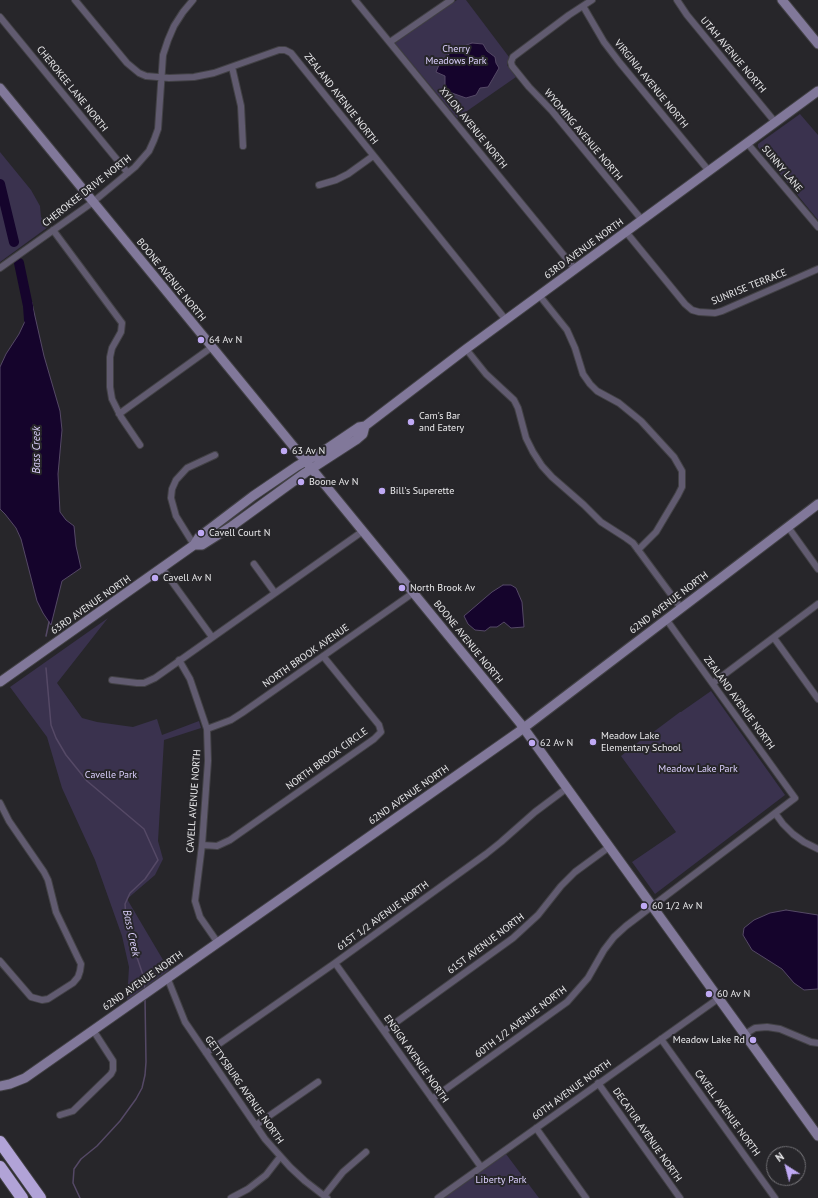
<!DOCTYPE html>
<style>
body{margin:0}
#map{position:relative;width:818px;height:1198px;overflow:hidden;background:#27262a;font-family:"PT Sans",sans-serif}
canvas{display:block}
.north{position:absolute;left:766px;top:1146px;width:40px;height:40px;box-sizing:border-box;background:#27262a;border:1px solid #757478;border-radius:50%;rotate:324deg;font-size:11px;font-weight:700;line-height:16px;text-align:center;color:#eaeaec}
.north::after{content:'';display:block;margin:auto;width:14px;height:18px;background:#bfa9f4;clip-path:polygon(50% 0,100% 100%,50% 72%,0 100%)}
</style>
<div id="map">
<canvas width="818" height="1198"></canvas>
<div class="north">N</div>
</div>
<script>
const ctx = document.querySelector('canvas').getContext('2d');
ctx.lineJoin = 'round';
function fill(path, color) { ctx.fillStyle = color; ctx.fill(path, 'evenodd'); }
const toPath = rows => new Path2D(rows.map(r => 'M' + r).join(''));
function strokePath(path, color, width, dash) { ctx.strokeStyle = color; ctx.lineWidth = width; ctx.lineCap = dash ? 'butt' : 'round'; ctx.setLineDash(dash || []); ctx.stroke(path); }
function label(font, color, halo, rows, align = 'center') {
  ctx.font = font + ' "PT Sans",sans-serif'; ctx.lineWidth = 4; ctx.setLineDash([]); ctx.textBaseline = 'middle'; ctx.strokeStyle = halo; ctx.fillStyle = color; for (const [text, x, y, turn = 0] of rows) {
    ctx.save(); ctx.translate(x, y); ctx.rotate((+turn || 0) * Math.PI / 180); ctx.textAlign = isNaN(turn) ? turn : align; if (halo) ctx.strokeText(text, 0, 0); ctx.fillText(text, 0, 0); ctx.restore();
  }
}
const green = toPath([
 [457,0,466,0,509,57,507,65,516,77,457,118,395,43],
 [800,114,818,135,818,220,758,147,758,144],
 [0,152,31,190,40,206,41,217,48,227,0,262],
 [108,618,57,683,82,718,97,722,133,727,157,719,162,735,199,721,201,728,164,740,158,841,163,859,155,875,127,899,169,970,127,1000,129,967,122,936,95,860,62,788,47,737,10,687],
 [711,691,785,795,655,894,632,862,676,832,621,756,651,732,652,733,680,712,681,712],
 [506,1154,539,1198,444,1198]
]);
const water = toPath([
 [472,43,483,44,487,51,495,57,496,63,499,68,488,87,480,88,476,95,466,98,449,92,445,85,445,76,436,72,441,60,456,49,472,43],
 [32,303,44,356,60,411,62,430,58,474,60,512,66,520,74,526,76,546,81,568,62,581,51,625,43,613,37,601,21,539,16,528,5,514,0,509,0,367,6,354,19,334,27,317,28,306,32,303],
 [503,585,511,585,516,588,522,602,524,627,511,628,504,622,497,627,490,627,485,631,475,630,468,624,464,616,492,592,503,585],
 [786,910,818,915,818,989,817,989,804,990,794,983,782,969,752,950,743,935,744,928,754,920,770,913,786,910]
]);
const stream = toPath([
 [46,636,49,622],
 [46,668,51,725,56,738,66,755,87,781,144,829,158,860,145,879,130,893,125,904,126,917,130,937,143,975,145,990],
 [80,1198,73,1183,74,1169,81,1159,97,1146,120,1121,136,1099,142,1088,145,1075,146,1062,145,998]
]);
const river = toPath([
 [0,184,14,242],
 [19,263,28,306,29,320]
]);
const street = toPath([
 [75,0,127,63,139,73,146,76,169,78,194,77,214,73,279,50,285,50,291,53,506,320],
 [355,0,575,269],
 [592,0,569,15,513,57,511,62,512,66,529,87,552,111,642,220],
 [677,0,687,15,775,122],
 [583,6,604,42,620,63,709,171],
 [0,17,128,173],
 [390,42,451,0],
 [232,67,241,106,243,146],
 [747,143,818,227],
 [319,185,336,180,348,174,373,156],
 [53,230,122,323,121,332,112,348,110,357,110,387,112,399,121,417,140,445],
 [626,232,685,304,692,310,699,312,715,313,722,311,818,269],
 [0,268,93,202,135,167,149,151,154,140,158,129,163,55,168,40,174,26,183,12,193,0],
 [539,295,567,330,575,348,583,374,590,384,597,391,619,403,641,421,674,457,682,471,682,487,678,495,656,532,638,550],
 [466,349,486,374,514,400,518,408,526,438,533,452,542,466,552,477,584,505,601,522,626,538,633,543,681,608],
 [119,414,212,347],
 [788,527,818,569],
 [194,545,176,516,171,498,172,489,176,480,187,468,215,455],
 [254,564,275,593],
 [162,568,212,637],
 [774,638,818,699],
 [179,660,190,679,207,729,208,761,202,845,195,901,200,917,218,943],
 [112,680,137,683,144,683,155,678,363,531],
 [713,683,818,604],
 [207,729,231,720,242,713,413,593],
 [0,803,9,821,44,872,48,880,56,912,78,958,81,964,80,971,78,977,73,983,48,999,42,1000,31,997,0,961],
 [775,813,783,824,793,834,804,842,818,849],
 [202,845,217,846,230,840,374,739,381,732,379,725,323,656],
 [335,963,481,1167],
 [167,977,185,1022,265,1139,290,1167,305,1181,327,1198],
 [384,1031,513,938,538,915,561,886,575,872,609,847],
 [745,1034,755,1028,767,1027,780,1029,811,1042,818,1043],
 [661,1039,775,1198],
 [206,1053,335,963,486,854,501,842,535,812,567,788],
 [598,1083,680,1198],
 [432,1099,567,1002,588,978,604,950,614,937,626,926,795,798,666,619],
 [60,1115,73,1111,111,1074,113,1070,113,1061,93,1030],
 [256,1125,318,1082],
 [536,1128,586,1198],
 [324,1196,343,1172,366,1152],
 [231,1198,248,1189,266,1175,280,1157],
 [438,1198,719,998]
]);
const secondary = toPath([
 [782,0,818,44],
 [0,88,520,723,818,1136],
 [194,545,202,545,232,526,305,473,356,440,363,434,365,426],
 [0,682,194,545,199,537,253,496,297,466,322,452,359,427,365,426,466,349,818,91],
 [0,1086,10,1084,25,1078,517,733,818,504]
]);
const highway = toPath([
 [0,1142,40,1198],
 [0,1167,22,1198]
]);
const markers = [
 [201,340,4,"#bfa9f4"],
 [411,422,4,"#bfa9f4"],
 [284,451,4,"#bfa9f4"],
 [301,482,4,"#bfa9f4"],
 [382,491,4,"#bfa9f4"],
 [201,533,4,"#bfa9f4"],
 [155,578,4,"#bfa9f4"],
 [402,588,4,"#bfa9f4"],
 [593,742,4,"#bfa9f4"],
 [532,743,4,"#bfa9f4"],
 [644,906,4,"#bfa9f4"],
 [709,994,4,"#bfa9f4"],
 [753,1040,4,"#bfa9f4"]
];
const parkNames = [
 ["Cherry",456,49],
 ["Meadows Park",456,61],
 ["Meadow Lake Park",698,769],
 ["Cavelle Park",111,775],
 ["Liberty Park",501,1180]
];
const streetNames = [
 ["UTAH AVENUE NORTH",733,55,50],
 ["VIRGINIA AVENUE NORTH",651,84,51],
 ["CHEROKEE LANE NORTH",72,89,51],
 ["ZEALAND AVENUE NORTH",341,99,52],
 ["XYLON AVENUE NORTH",473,128,51],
 ["WYOMING AVENUE NORTH",583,135,50],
 ["SUNNY LANE",782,169,50],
 ["CHEROKEE DRIVE NORTH",87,191,-38],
 ["63RD AVENUE NORTH",584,249,-36],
 ["BOONE AVENUE NORTH",171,280,51],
 ["SUNRISE TERRACE",749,287,-22],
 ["62ND AVENUE NORTH",669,603,-37],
 ["63RD AVENUE NORTH",91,605,-35],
 ["BOONE AVENUE NORTH",468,642,51],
 ["NORTH BROOK AVENUE",306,656,-35],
 ["ZEALAND AVENUE NORTH",739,703,54],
 ["NORTH BROOK CIRCLE",327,759,-36],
 ["62ND AVENUE NORTH",409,795,-35],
 ["CAVELL AVENUE NORTH",194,801,-86],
 ["61ST 1/2 AVENUE NORTH",383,916,-36],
 ["61ST AVENUE NORTH",486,944,-37],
 ["62ND AVENUE NORTH",143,981,-35],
 ["60TH 1/2 AVENUE NORTH",521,1022,-37],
 ["ENSIGN AVENUE NORTH",416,1059,55],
 ["GETTYSBURG AVENUE NORTH",244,1090,55],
 ["60TH AVENUE NORTH",572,1090,-36],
 ["CAVELL AVENUE NORTH",727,1113,54],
 ["DECATUR AVENUE NORTH",647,1135,55]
];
const poiNames = [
 ["64 Av N",209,340],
 ["Cam's Bar",419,416],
 ["and Eatery",419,428],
 ["63 Av N",292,451],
 ["Boone Av N",309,482],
 ["Bill's Superette",390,491],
 ["Cavell Court N",209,533],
 ["Cavell Av N",163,578],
 ["North Brook Av",410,588],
 ["Meadow Lake",601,736],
 ["Elementary School",601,748],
 ["62 Av N",540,743],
 ["60 1/2 Av N",652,906],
 ["60 Av N",717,994],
 ["Meadow Lake Rd",745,1040,"right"]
];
const waterNames = [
 ["Bass Creek",37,450,-90],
 ["Bass Creek",131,933,78]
];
fill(green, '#3a324e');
fill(water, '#15042c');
strokePath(water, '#554966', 1);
strokePath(stream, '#554966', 1.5);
strokePath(river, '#15042c', 10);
strokePath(street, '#424145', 8);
strokePath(secondary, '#424145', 11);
strokePath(highway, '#424145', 14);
strokePath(street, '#615b70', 6);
strokePath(secondary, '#81789a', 9);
strokePath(highway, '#b1a3d7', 12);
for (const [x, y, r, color] of markers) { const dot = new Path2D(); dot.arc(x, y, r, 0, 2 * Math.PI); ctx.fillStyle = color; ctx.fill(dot); strokePath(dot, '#27262a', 1.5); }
label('10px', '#ddd1ff', '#27262a', parkNames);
label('10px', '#eaeaec', '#27262a', streetNames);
label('10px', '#eaeaec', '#27262a', poiNames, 'left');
label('italic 11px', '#dbcffc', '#27262a', waterNames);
</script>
